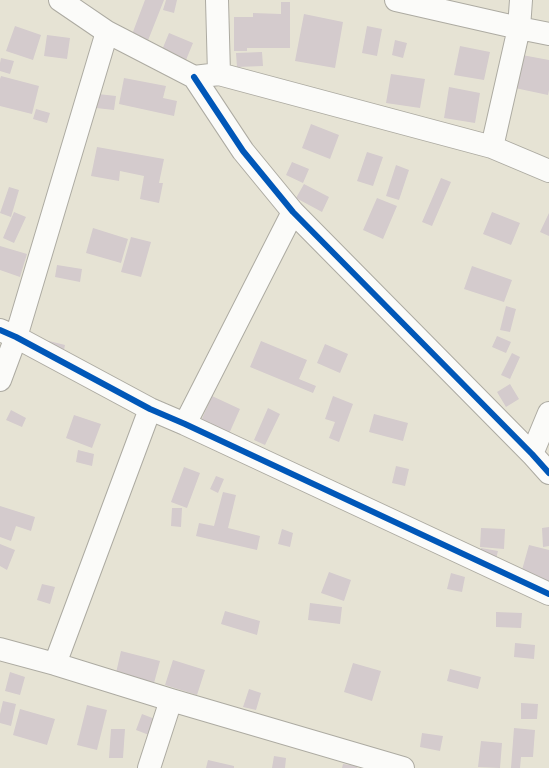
<!DOCTYPE html>
<style>
body{margin:0}
canvas{display:block;background:#e6e3d4}
</style>
<canvas width="549" height="768"></canvas>
<script>
const ctx = document.querySelector('canvas').getContext('2d');
ctx.lineJoin = 'round';
function fill(path, color) { ctx.fillStyle = color; ctx.fill(path, 'evenodd'); }
const toPath = rows => new Path2D(rows.map(r => 'M' + r).join(''));
function strokePath(path, color, width, dash) { ctx.strokeStyle = color; ctx.lineWidth = width; ctx.lineCap = dash ? 'butt' : 'round'; ctx.setLineDash(dash || []); ctx.stroke(path); }
const building = toPath([
 [145,0,164,0,147,43,131,37],
 [166,0,177,0,174,13,163,10],
 [281,2,290,2,290,48,247,48,247,51,234,51,234,17,253,17,253,13,281,14],
 [304,14,343,22,335,68,295,61],
 [15,26,41,35,33,60,6,51],
 [367,26,382,29,377,56,362,53],
 [169,33,193,43,186,60,162,50],
 [47,35,70,38,67,59,44,56],
 [395,40,407,43,403,58,392,55],
 [460,46,490,52,484,80,454,75],
 [262,52,263,66,237,67,236,53],
 [522,55,549,60,549,90,548,95,515,88],
 [1,58,14,61,10,74,0,71,0,63],
 [391,74,425,79,420,108,386,103],
 [1,76,39,86,32,114,0,106,0,79],
 [124,78,166,86,163,98,177,101,174,116,119,104],
 [449,87,480,93,475,123,444,118],
 [98,94,116,96,114,110,96,108],
 [36,109,50,113,47,123,33,119],
 [311,124,339,135,330,159,302,148],
 [97,147,164,159,159,183,163,183,159,203,140,199,144,176,120,171,119,181,91,176],
 [367,152,383,157,373,186,357,181],
 [292,162,309,169,303,183,286,175],
 [396,165,409,170,399,200,386,196],
 [441,178,451,182,432,226,422,222],
 [304,184,329,197,322,212,296,198],
 [9,187,19,190,11,217,0,213],
 [377,198,397,206,383,239,363,230],
 [14,212,26,217,14,243,3,238],
 [492,212,520,223,511,245,483,234],
 [549,213,549,236,540,232],
 [93,228,128,239,121,263,86,253],
 [131,237,151,242,141,277,121,272],
 [0,246,27,254,20,277,0,270],
 [57,265,82,269,80,282,55,277],
 [472,266,512,280,504,302,464,289],
 [506,306,516,309,510,332,500,330],
 [497,336,511,342,506,353,492,347],
 [49,341,65,345,62,360,46,356],
 [261,341,307,360,299,379,316,386,313,393,250,367],
 [325,344,348,354,340,373,317,363],
 [512,353,520,357,510,379,501,375],
 [510,384,519,399,506,407,497,392],
 [212,396,240,409,228,436,200,423],
 [333,396,353,404,339,442,329,438,335,422,325,419],
 [268,408,280,414,265,445,254,440],
 [11,410,26,418,22,427,6,420],
 [374,414,408,423,403,441,369,432],
 [74,415,101,424,92,448,66,438],
 [78,450,94,454,92,466,76,462],
 [396,466,409,469,405,486,392,483],
 [184,467,200,473,187,508,171,502],
 [216,476,224,479,218,493,210,489],
 [223,492,236,495,228,528,260,536,257,550,196,536,199,523,214,526],
 [0,506,35,517,31,531,16,526,11,541,0,537],
 [172,508,182,508,181,527,171,526],
 [549,527,549,546,543,547,542,528],
 [481,528,505,529,504,549,480,547],
 [282,529,293,533,290,547,278,544],
 [0,544,15,550,7,570,0,566],
 [529,545,549,550,549,584,520,577],
 [481,548,498,551,495,563,479,560],
 [329,572,351,580,344,601,321,593],
 [451,573,465,577,462,592,447,589],
 [42,584,55,587,50,604,37,600],
 [310,603,342,607,340,624,308,620],
 [225,611,260,621,257,635,221,624],
 [496,612,522,613,521,628,496,627],
 [515,643,535,645,534,659,514,657],
 [121,651,160,661,154,683,116,673],
 [173,660,205,670,197,695,165,685],
 [353,663,381,671,372,701,344,692],
 [450,669,481,677,478,689,447,681],
 [10,672,25,677,20,695,5,691],
 [249,689,261,693,256,710,243,707],
 [3,701,16,704,11,726,0,723,0,714],
 [521,703,538,704,537,719,521,719],
 [87,705,107,710,97,750,77,745],
 [20,709,55,719,47,745,13,735],
 [142,714,155,719,149,735,136,730],
 [514,728,535,730,533,757,521,757,520,768,511,768],
 [111,729,125,729,123,758,109,758],
 [422,733,443,736,440,751,420,747],
 [481,741,502,743,500,768,478,767],
 [274,756,286,758,285,768,272,768],
 [208,760,234,766,234,768,206,768],
 [343,764,358,766,357,768,342,768]
]);
const street = toPath([
 [60,0,107,32,194,77,219,74,492,147,549,171],
 [217,0,219,74],
 [396,0,519,28,549,34],
 [194,77,243,151,293,212,532,454,549,473],
 [492,147,519,28,521,0],
 [0,330,16,337,150,409,185,424,549,594],
 [0,380,16,337,107,32],
 [185,424,293,212],
 [532,454,549,413],
 [0,649,55,664,171,700,403,768],
 [55,664,150,409],
 [149,768,171,700]
]);
const cycleway = toPath([
 [194,77,243,151,293,212,532,454,549,473],
 [0,330,16,337,150,409,185,424,549,594]
]);
fill(building, '#d4cbcd');
strokePath(street, '#adaba2', 24);
strokePath(street, '#fbfbf9', 22);
strokePath(cycleway, '#0057b8', 6);
</script>
